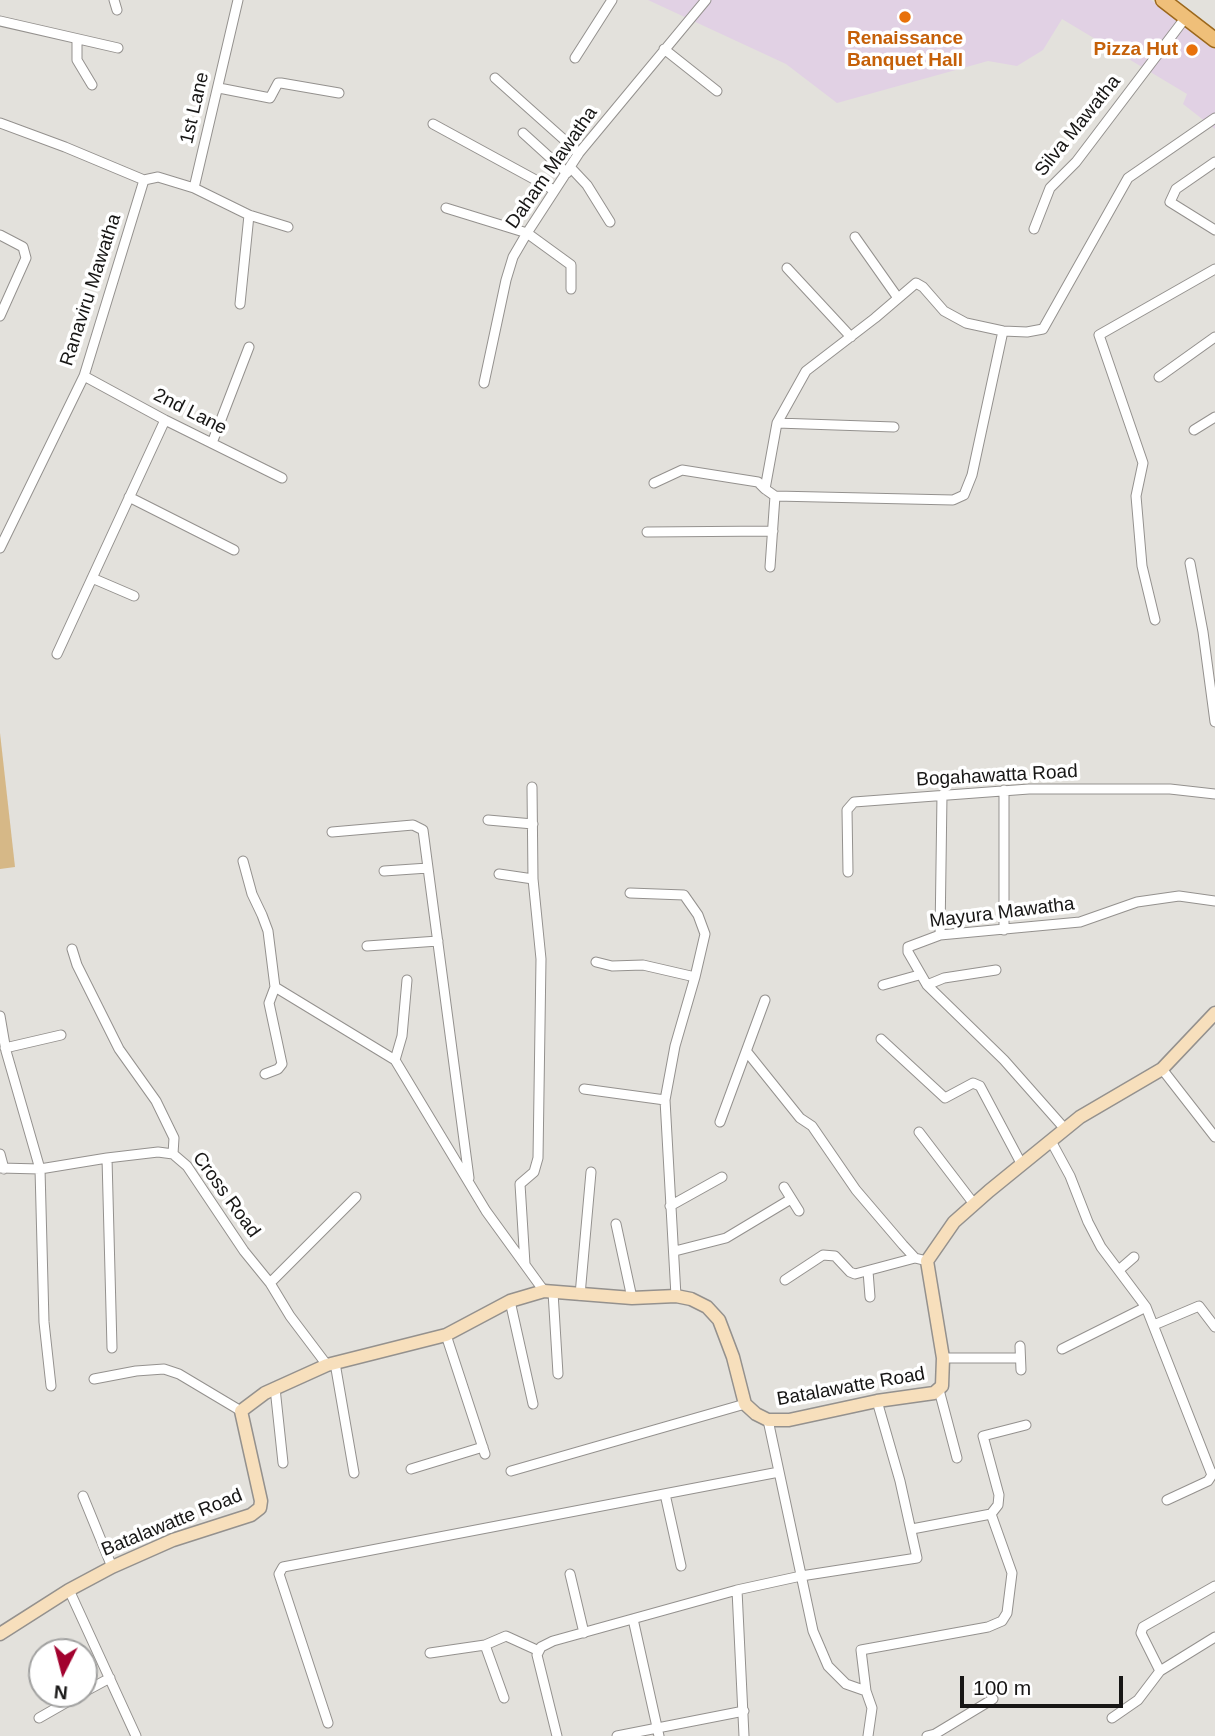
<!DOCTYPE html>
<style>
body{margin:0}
#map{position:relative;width:1215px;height:1736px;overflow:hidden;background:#e3e1dc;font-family:Arial,sans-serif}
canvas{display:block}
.north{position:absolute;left:28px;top:1638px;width:70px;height:70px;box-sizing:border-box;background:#fff;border:2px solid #a2a2a1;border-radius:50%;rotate:186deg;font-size:19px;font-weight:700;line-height:28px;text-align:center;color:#171615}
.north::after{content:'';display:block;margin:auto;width:24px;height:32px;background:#a2022e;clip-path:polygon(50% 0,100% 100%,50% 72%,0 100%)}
.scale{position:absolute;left:960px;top:1676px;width:163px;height:32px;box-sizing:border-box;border:4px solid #171615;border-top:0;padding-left:9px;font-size:21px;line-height:24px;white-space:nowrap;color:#171615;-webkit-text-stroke:5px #fff;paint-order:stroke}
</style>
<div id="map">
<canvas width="1215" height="1736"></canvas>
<div class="north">N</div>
<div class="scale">100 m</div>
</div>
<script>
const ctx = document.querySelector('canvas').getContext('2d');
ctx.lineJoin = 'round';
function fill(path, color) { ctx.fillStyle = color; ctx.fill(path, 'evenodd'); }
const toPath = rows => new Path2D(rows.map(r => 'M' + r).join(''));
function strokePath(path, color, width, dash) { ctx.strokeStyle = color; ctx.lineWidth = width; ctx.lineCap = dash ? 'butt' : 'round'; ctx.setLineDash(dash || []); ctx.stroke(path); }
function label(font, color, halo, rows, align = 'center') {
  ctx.font = font + ' Arial,sans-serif'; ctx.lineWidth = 7; ctx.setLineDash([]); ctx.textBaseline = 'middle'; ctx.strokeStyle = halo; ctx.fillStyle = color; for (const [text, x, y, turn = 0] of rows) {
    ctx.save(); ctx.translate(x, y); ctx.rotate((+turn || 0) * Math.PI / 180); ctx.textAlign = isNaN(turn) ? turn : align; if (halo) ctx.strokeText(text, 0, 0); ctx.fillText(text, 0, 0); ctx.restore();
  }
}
const commercial = toPath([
 [648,0,1151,0,1215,47,1215,129,1183,104,1187,94,1062,19,1043,50,1017,66,988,61,837,103,786,64]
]);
const green = toPath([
 [0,733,15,867,0,869]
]);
const street = toPath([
 [114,0,117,10],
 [0,21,118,48],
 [77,40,77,60,92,85],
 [664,49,717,91],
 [575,58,612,0],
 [495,78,579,153],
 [219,88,270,98,278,83,281,83,339,93],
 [0,123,65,147,144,180,84,376,0,548],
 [433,124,554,190],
 [523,133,567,173],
 [1215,162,1176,189,1170,202,1215,230],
 [571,168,587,185,610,222],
 [144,180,158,177,194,188,249,215,288,227],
 [194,188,238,0],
 [446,208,527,233,571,265,571,289],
 [1034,229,1050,188,1076,162,1186,17],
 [0,235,23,247,26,258,0,316],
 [855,237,898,298],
 [787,268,851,337],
 [240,304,249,215],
 [84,376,165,420,282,478],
 [1159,377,1215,337],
 [484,383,506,280,513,257,527,233,579,153,706,0],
 [777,423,894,427],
 [1194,430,1215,417],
 [212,443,249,347],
 [654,483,682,470,758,482,765,489],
 [775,496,953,500,964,495,972,475,1003,331],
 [129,497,234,550],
 [647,532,773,531],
 [1190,563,1203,632,1215,722],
 [770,567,775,496,765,489,777,423,806,371,875,318,916,283,923,287,944,311,966,323,1003,331,1027,332,1043,329,1128,178,1215,118],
 [92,578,134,596],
 [1155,620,1142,566,1136,496,1143,463,1099,335,1215,269],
 [57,654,165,420],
 [1004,790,1004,930],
 [488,820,533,824],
 [332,832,413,825,423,830,469,1178],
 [243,861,252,894,262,915,268,931,275,987],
 [384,871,428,868],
 [848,872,847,810,854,802,1029,789,1170,789,1215,794],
 [499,874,533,879],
 [630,893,684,895,698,915,705,934,695,977,675,1046,665,1100,676,1296],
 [940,935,942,795],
 [367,946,438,941],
 [72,949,77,965,119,1049,156,1101,174,1138,173,1154],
 [596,962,612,966,643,965,695,977],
 [883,985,919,975],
 [927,985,944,978,996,970],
 [0,1016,6,1051,40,1169,44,1322,51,1386],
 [881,1039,945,1098,973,1083,980,1086,1022,1165],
 [5,1048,61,1035],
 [747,1052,800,1118,812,1126,856,1190,903,1245,915,1258,927,1261],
 [395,1060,402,1036,407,980],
 [1162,1069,1215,1137],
 [265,1074,278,1069,282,1064,269,1003,275,987,395,1060,486,1211,544,1291],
 [584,1089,665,1100],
 [720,1122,765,1000],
 [1065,1129,1004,1060,927,985,908,952,908,947,940,935,1080,922,1137,902,1179,896,1215,901],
 [919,1132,974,1204],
 [1051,1141,1070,1176,1088,1222,1101,1247,1146,1307,1212,1475,1215,1474],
 [0,1154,4,1169],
 [107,1158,112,1348],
 [0,1168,40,1169,107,1158,158,1152,173,1154,187,1166,244,1251,270,1283,290,1316,327,1365],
 [784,1187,799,1211],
 [670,1206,722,1177],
 [616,1224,632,1298],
 [675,1251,726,1238,791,1199],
 [525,1264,520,1184,534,1172,538,1158,541,959,533,879,532,787],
 [1119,1270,1134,1257],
 [868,1271,870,1297],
 [785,1280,823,1255,835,1256,850,1272,855,1274,915,1258],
 [270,1283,356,1197],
 [553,1292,558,1374],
 [580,1295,591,1172],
 [510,1301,533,1404],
 [1154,1325,1199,1306,1215,1327],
 [446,1335,485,1454],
 [1020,1346,1021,1370],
 [1062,1349,1146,1307],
 [943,1358,1020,1358],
 [335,1363,354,1473],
 [94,1379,136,1371,164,1369,179,1374,241,1411],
 [275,1388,283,1463],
 [939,1390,957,1458],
 [768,1420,813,1631,828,1666,846,1684,866,1691],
 [411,1469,483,1447],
 [511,1471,745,1404],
 [665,1494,681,1566],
 [83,1496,112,1567],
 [1167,1500,1208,1481,1212,1475],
 [991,1514,998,1505,999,1495,983,1436,1026,1425],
 [570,1574,584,1633],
 [69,1590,136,1736],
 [633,1619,659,1736],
 [485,1645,504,1698],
 [430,1653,485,1645,506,1636,539,1651],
 [1160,1671,1141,1633,1143,1627,1215,1586],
 [84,1692,110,1678],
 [39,1718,81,1694],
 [1112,1718,1138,1700,1160,1671,1215,1637],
 [328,1723,279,1574,283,1567,779,1472],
 [557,1736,537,1655,541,1647,553,1641,737,1590],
 [617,1736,744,1711],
 [744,1736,737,1590,801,1576,917,1558,900,1481,877,1401],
 [868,1736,872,1708,866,1691,861,1650,988,1627,1002,1621,1007,1613,1012,1573,991,1514,912,1529],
 [927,1736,935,1734,993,1699]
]);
const secondary = toPath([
 [0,1634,69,1590,112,1567,173,1540,251,1515,260,1508,261,1501,241,1411,265,1393,327,1365,446,1335,510,1301,544,1291,632,1298,676,1296,691,1299,707,1307,719,1320,733,1357,745,1404,756,1414,768,1420,789,1420,877,1401,934,1393,942,1386,943,1358,927,1261,954,1222,989,1191,1080,1117,1162,1069,1215,1013]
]);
const primary = toPath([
 [1163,0,1215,40]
]);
const markers = [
 [905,17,7,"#e8710a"],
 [1192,50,7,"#e8710a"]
];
const foodNames = [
 ["Renaissance",905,39],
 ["Banquet Hall",905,61],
 ["Pizza Hut",1178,50,"right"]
];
const streetNames = [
 ["1st Lane",195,108,-77],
 ["Silva Mawatha",1078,126,-51],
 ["Daham Mawatha",552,168,-55],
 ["Ranaviru Mawatha",91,290,-72],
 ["2nd Lane",190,412,27],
 ["Bogahawatta Road",997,776,-3],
 ["Mayura Mawatha",1002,913,-7],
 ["Cross Road",226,1195,54],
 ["Batalawatte Road",851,1387,-10],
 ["Batalawatte Road",172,1523,-22]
];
fill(commercial, '#e1d1e4');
fill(green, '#d6b887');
strokePath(street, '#94918e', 11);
strokePath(secondary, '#94918e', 15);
strokePath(primary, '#9c681c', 17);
strokePath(street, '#fff', 9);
strokePath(secondary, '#f7dfbc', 12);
strokePath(primary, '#efbf79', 14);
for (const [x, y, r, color] of markers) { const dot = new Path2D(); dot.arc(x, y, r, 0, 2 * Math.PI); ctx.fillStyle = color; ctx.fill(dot); strokePath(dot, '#fff', 2.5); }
label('bold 19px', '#c56008', '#fff', foodNames);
label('19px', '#171615', '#fff', streetNames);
</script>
